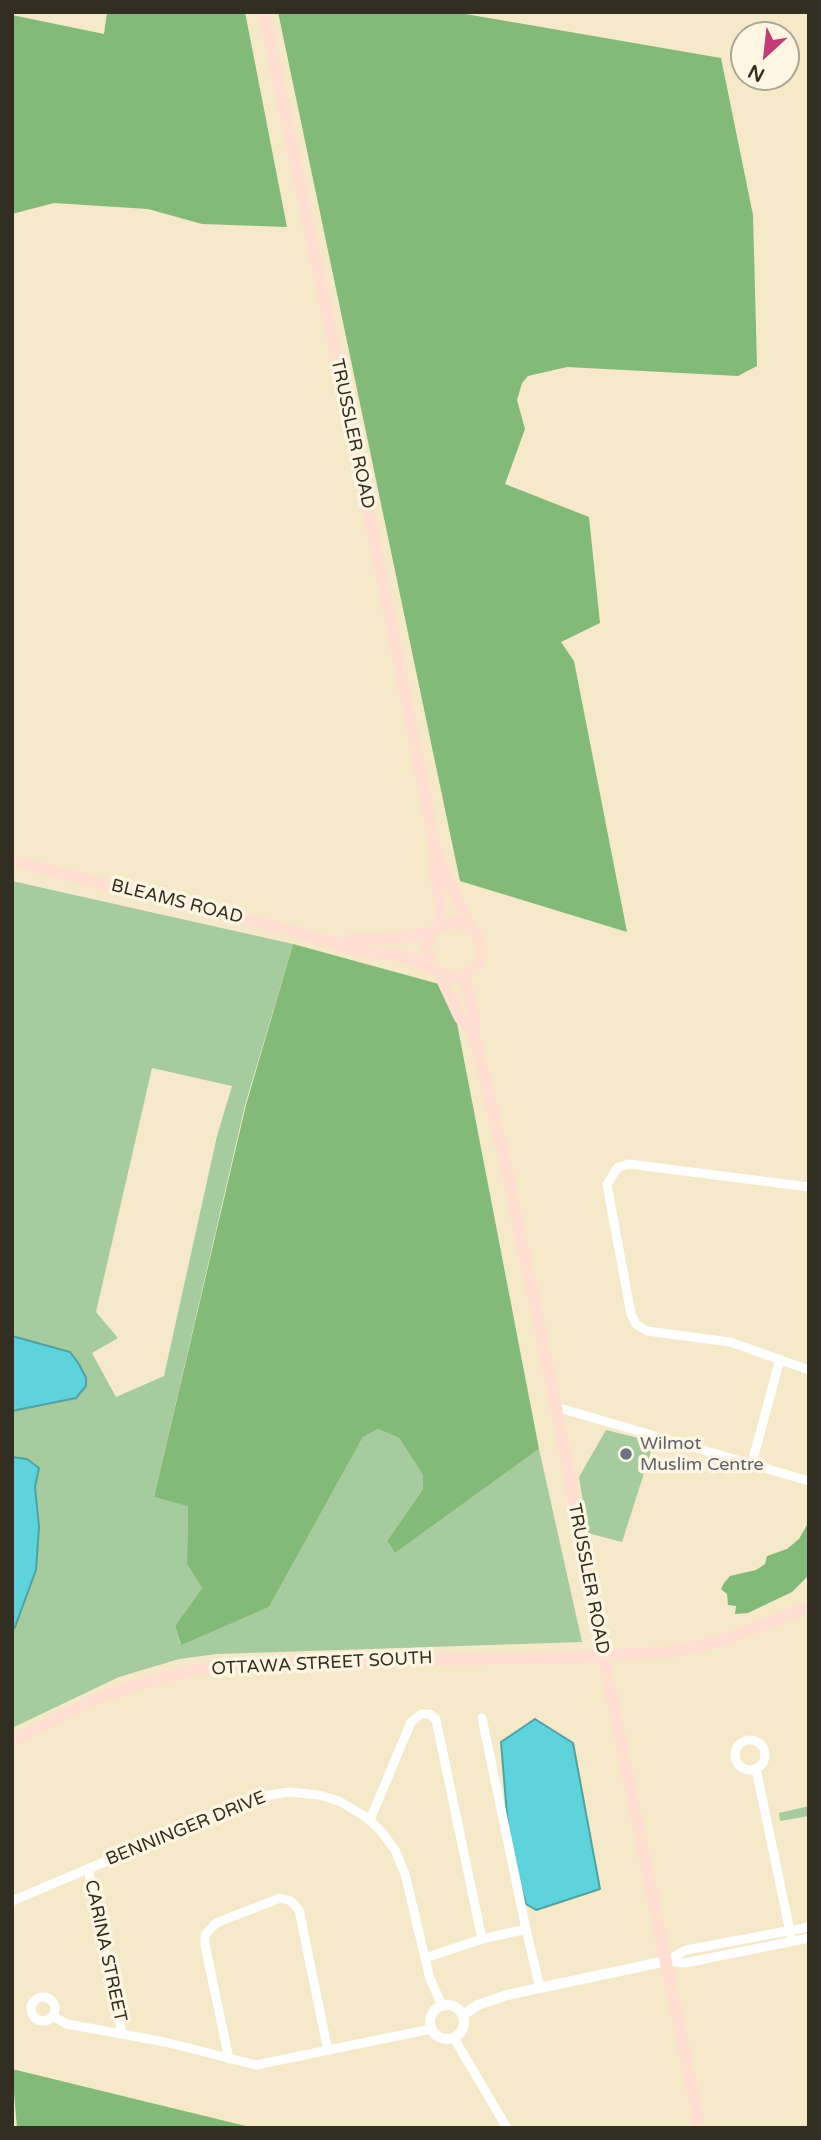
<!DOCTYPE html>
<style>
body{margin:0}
#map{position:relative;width:821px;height:2140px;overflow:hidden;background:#f5e9c9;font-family:"Varela Round",sans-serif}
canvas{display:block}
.frame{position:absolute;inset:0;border:14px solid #322e21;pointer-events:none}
.north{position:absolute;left:730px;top:21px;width:70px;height:70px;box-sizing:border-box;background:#fef6e3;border:2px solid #aca695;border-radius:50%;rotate:207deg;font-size:19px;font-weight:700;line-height:28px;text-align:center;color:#322e21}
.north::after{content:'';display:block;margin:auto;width:24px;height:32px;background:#c43b75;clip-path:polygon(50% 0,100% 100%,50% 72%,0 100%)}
</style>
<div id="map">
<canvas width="821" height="2140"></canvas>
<div class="frame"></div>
<div class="north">N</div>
</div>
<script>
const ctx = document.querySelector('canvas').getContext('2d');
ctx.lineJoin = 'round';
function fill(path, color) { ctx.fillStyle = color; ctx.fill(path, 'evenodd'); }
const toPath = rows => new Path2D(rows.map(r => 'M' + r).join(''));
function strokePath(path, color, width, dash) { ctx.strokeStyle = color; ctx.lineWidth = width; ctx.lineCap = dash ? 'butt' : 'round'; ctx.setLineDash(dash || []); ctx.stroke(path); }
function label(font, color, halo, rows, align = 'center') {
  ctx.font = font + ' "Varela Round",sans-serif'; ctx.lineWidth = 7; ctx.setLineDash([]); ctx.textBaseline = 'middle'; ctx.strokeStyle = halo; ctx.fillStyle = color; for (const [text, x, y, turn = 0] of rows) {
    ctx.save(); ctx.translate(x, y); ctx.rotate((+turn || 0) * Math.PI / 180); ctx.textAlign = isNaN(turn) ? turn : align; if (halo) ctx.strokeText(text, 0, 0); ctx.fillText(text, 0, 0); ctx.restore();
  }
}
const green = toPath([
 [12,881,293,944,245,1105,154,1497,188,1505,187,1564,202,1588,175,1626,180,1644,269,1607,363,1437,378,1429,399,1438,423,1475,423,1489,387,1541,395,1553,539,1449,582,1642,217,1654,179,1659,119,1677,12,1728,12,1630,15,1627,39,1527,35,1487,39,1468,27,1459,12,1457,12,1411,76,1398,30,1342,12,1336],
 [152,1068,232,1086,217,1136,164,1376,116,1397,92,1353,118,1338,96,1312],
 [606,1430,654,1442,622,1542,588,1533,579,1477],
 [809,1806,809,1816,780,1821,779,1813]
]);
const forest = toPath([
 [107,12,245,12,287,227,202,224,148,209,54,203,12,214,12,15,104,34],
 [278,12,454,12,721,58,753,215,757,366,738,376,567,367,528,376,522,383,517,400,525,429,505,484,589,517,600,623,561,642,574,661,627,932,460,881],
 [293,944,450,987,539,1449,395,1553,387,1541,423,1489,423,1475,399,1438,378,1429,363,1437,269,1607,181,1645,175,1626,202,1588,187,1564,188,1506,154,1497,246,1105],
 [807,1506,809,1506,809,1575,792,1592,748,1613,735,1614,736,1606,728,1605,727,1594,721,1589,724,1583,730,1576,756,1570,765,1564,767,1556,787,1549,799,1539,808,1523],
 [12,2069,254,2128,17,2128]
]);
const water = toPath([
 [12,1336,70,1352,79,1364,86,1378,86,1386,76,1398,12,1411,12,1336],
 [12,1457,27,1459,39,1468,35,1487,39,1527,36,1570,15,1627,12,1630,12,1457],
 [535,1719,573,1743,600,1889,536,1910,526,1904,510,1852,501,1742,535,1719]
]);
const minor = toPath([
 [809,1187,629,1164,617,1168,607,1185,631,1314,636,1324,647,1331,730,1342,809,1370],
 [556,1407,809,1481],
 [752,1463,780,1359],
 [482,1718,526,1929],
 '735 1755a15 15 0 1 1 30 0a15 15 0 1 1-30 0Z',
 [756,1769,792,1941],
 [370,1820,411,1722,421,1714,430,1714,436,1720,482,1939,425,1958],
 [88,1869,122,2034],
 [12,1901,258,1797,289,1792,319,1795,339,1801,366,1817,381,1831,395,1850,405,1874,430,1979,442,2005],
 [482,1939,526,1929,540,1988],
 [666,1961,686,1950,809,1927],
 [667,1961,685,1963,809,1938],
 '31 2009a12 12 0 1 1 24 0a12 12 0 1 1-24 0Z',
 [52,2016,67,2024,165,2042,256,2065,431,2029],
 [454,2038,507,2128],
 [229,2059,205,1945,205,1935,216,1923,280,1898,291,1901,299,1910,328,2051]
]);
const tertiary = toPath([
 '430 2022a17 17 0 1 1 34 0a17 17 0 1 1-34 0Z',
 [463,2015,478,2005,507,1995,666,1961]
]);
const secondary = toPath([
 [264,12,388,606,437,857,472,931],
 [437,857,434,865,440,902,440,927],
 [12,861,289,930,356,950,402,956,432,967],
 '427 950a27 27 0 1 1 54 0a27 27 0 1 1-54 0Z',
 [341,944,353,939,385,939,433,933],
 [439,973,460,1018,473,1031],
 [464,975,474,1016,473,1031,505,1161,556,1407,603,1655,700,2128],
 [12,1741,95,1699,144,1683,196,1670,259,1663,584,1657,669,1652,718,1642,809,1607]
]);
const markers = [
 [626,1454,7,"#6b7280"]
];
const streetNames = [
 ["TRUSSLER ROAD",352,434,78],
 ["BLEAMS ROAD",177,902,14],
 ["TRUSSLER ROAD",588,1579,79],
 ["OTTAWA STREET SOUTH",322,1664,-3],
 ["BENNINGER DRIVE",186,1829,-22],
 ["CARINA STREET",105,1951,78]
];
const worshipNames = [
 ["Wilmot",640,1444],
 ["Muslim Centre",640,1465]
];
fill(green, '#a6cb9e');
fill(forest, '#83b979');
fill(water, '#5dd3db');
strokePath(water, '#50a2a3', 2);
strokePath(minor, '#fff', 9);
strokePath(tertiary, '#fff', 10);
strokePath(secondary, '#ffdfd2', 12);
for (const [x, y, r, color] of markers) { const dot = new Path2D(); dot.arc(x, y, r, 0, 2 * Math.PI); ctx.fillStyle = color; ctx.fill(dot); strokePath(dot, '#fef6e3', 2.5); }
label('18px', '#322e21', '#fef6e3', streetNames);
label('18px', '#5b616d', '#fef6e3', worshipNames, 'left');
</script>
